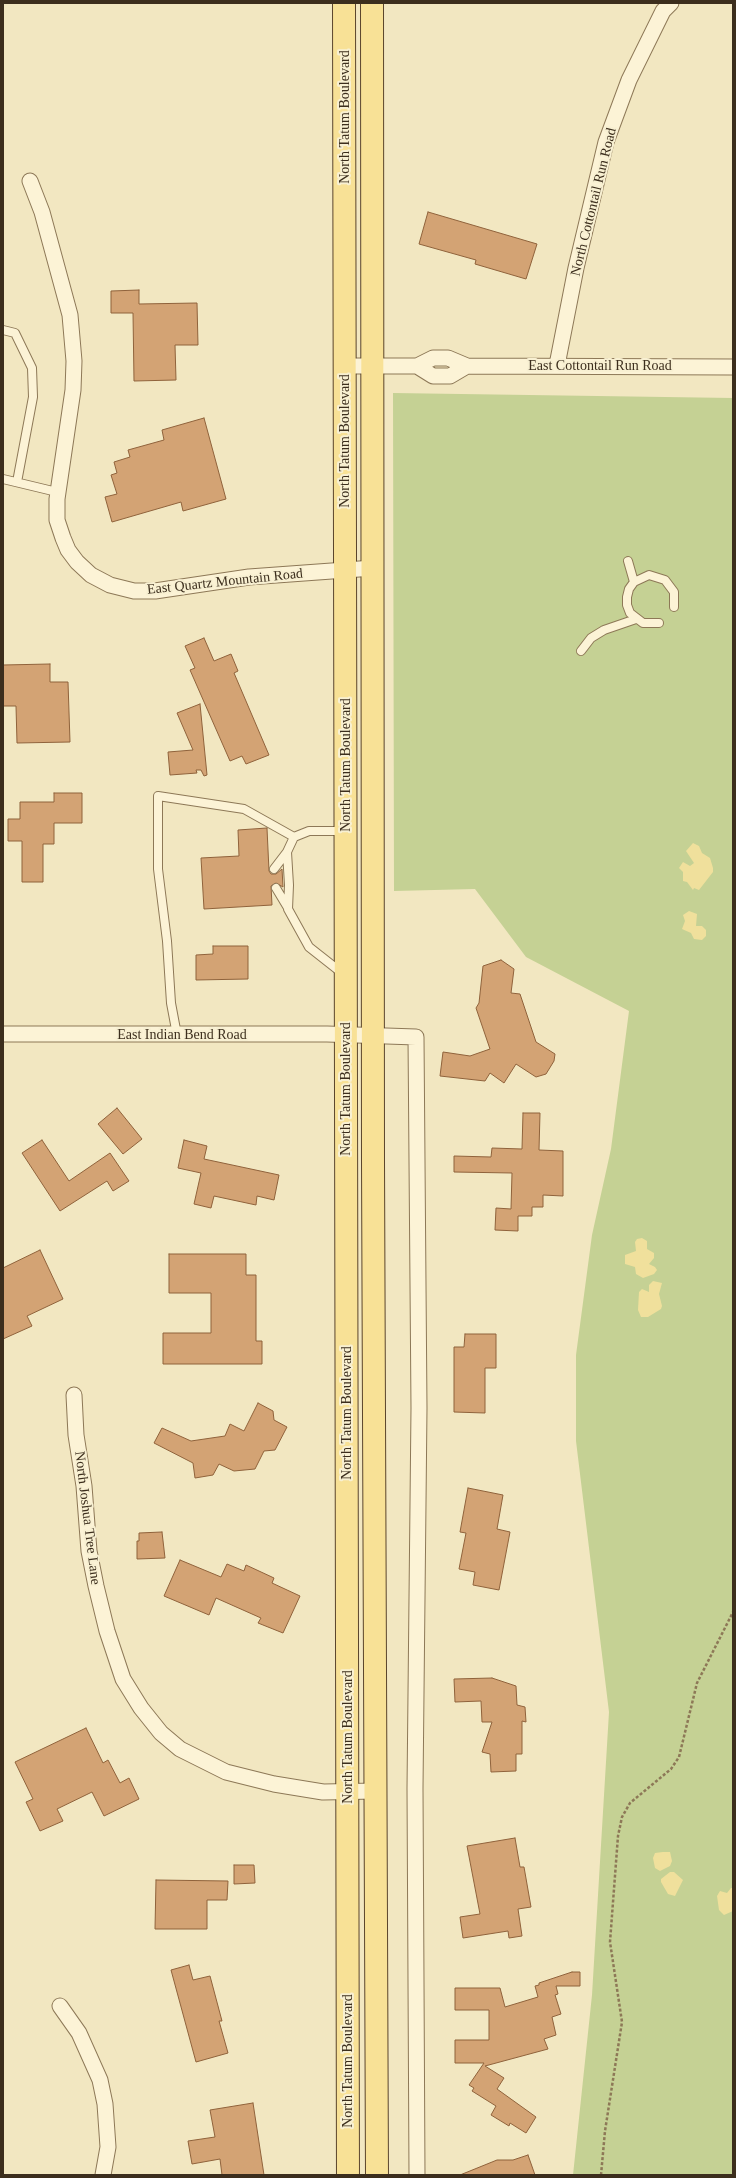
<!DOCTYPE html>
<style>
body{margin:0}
#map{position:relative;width:736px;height:2178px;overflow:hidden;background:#f2e7c1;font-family:"Times New Roman",serif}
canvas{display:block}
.frame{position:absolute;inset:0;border:4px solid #3c2e1d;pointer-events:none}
</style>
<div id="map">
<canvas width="736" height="2178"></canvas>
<div class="frame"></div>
</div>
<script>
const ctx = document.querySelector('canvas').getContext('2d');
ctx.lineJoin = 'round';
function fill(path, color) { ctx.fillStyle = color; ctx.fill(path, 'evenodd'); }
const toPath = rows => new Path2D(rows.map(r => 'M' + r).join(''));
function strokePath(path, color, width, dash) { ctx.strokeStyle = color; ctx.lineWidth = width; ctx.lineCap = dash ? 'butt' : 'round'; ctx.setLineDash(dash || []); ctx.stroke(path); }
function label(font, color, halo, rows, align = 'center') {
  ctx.font = font + ' "Times New Roman",serif'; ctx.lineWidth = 4; ctx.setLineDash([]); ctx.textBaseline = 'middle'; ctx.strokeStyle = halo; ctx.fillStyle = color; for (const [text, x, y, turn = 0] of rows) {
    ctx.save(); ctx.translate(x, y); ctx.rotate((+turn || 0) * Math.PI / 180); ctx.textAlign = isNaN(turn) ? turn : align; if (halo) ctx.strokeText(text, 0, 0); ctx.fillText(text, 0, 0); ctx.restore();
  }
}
const green = toPath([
 [393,393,733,398,733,2175,573,2175,592,1995,609,1712,576,1441,576,1355,592,1235,611,1149,629,1011,526,957,475,889,394,891]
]);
const sand = toPath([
 [693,843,699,846,702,853,710,858,713,868,713,872,699,890,694,888,693,890,687,882,683,881,683,872,679,868,683,862,690,866,694,863,686,851],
 [689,911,697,914,696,926,702,926,706,930,706,936,702,940,694,939,691,933,682,929,685,921,683,915],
 [642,1238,647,1241,647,1249,654,1253,654,1258,649,1264,655,1267,657,1270,654,1274,643,1278,636,1274,635,1267,625,1264,625,1255,636,1251,635,1242,637,1239],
 [653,1281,662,1283,659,1294,662,1306,661,1309,648,1317,641,1317,638,1310,639,1292,642,1289,649,1292,649,1285],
 [663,1852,670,1852,672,1861,670,1866,660,1871,655,1868,653,1858,655,1853],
 [670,1872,674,1872,683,1880,675,1896,668,1894,661,1882,661,1879],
 [731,1888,733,1888,733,1911,724,1915,719,1910,717,1896,720,1891,727,1893]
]);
const building = toPath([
 [428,212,537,244,526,279,475,264,476,260,419,244,428,212],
 [139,290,139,304,197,303,198,345,175,345,176,380,134,381,133,313,111,313,111,291,139,290],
 [204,418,226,499,183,511,181,502,112,522,105,497,117,494,111,475,117,473,114,462,130,457,128,450,164,440,162,430,204,418],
 [204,638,214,661,231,654,238,671,234,673,269,755,246,764,242,756,230,761,190,670,195,668,185,646,204,638],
 [50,664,50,682,68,682,70,742,17,743,16,706,3,706,3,665,50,664],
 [200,704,207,775,204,776,201,770,196,770,197,773,170,775,168,752,193,750,177,713,200,704],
 [54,793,82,793,82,823,54,823,54,844,43,844,43,882,22,882,22,841,8,841,8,819,20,819,20,802,54,802,54,793],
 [267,828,269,871,271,874,276,874,282,869,283,887,276,883,271,886,272,905,204,909,201,858,239,856,238,830,267,828],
 [213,946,248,946,248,979,196,980,196,955,213,954,213,946],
 [501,960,514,969,511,993,520,994,536,1042,555,1054,554,1061,546,1074,536,1077,516,1064,504,1083,490,1073,485,1081,440,1076,443,1052,470,1056,490,1049,476,1008,479,1003,483,966,501,960],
 [117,1108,142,1139,123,1154,98,1124,117,1108],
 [523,1113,540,1113,539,1150,563,1151,563,1196,543,1195,543,1207,532,1207,532,1216,518,1216,518,1231,495,1230,496,1208,511,1209,512,1173,454,1172,454,1156,491,1157,492,1148,522,1149,523,1113],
 [42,1140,69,1181,110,1153,129,1181,113,1191,107,1181,60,1211,22,1153,42,1140],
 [184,1140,207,1146,204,1159,279,1175,274,1200,257,1196,256,1205,214,1196,211,1208,194,1204,201,1173,178,1168,184,1140],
 [40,1250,63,1299,27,1316,32,1326,3,1339,3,1268,40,1250],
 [169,1254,246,1254,246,1275,256,1275,256,1341,262,1341,262,1364,163,1364,163,1333,211,1333,211,1293,169,1293,169,1254],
 [465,1334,496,1334,496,1368,485,1368,485,1413,454,1412,454,1347,464,1347,465,1334],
 [258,1403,273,1411,274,1420,287,1427,275,1450,264,1451,255,1469,234,1471,219,1464,213,1475,195,1478,193,1463,154,1443,162,1428,191,1441,225,1436,230,1424,244,1431,258,1403],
 [468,1488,503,1495,497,1529,510,1532,499,1590,473,1585,475,1572,459,1569,466,1533,460,1532,468,1488],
 [162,1532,165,1558,137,1559,137,1541,139,1541,139,1533,162,1532],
 [180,1560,221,1577,227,1564,244,1571,246,1565,274,1578,272,1583,300,1596,283,1633,258,1623,261,1618,216,1598,209,1615,164,1596,180,1560],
 [492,1678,516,1686,517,1705,525,1707,526,1722,522,1721,522,1754,516,1754,516,1771,491,1772,490,1754,482,1752,492,1722,482,1722,481,1701,455,1702,454,1679,492,1678],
 [86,1728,103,1763,108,1760,120,1783,129,1778,139,1799,104,1816,92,1792,57,1809,63,1821,40,1831,26,1802,33,1799,15,1762,86,1728],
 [515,1838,520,1867,524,1867,531,1907,518,1909,522,1936,509,1938,508,1931,463,1938,460,1917,480,1914,467,1846,515,1838],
 [234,1865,254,1865,255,1883,234,1884,234,1865],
 [156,1880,228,1881,227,1900,207,1900,207,1929,155,1929,156,1880],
 [189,1965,193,1980,210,1976,222,2021,219,2021,228,2053,196,2062,171,1970,189,1965],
 [572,1972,580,1972,580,1986,556,1986,558,1994,555,1995,561,2014,552,2017,556,2035,544,2039,548,2049,485,2066,504,2078,497,2089,536,2117,526,2133,510,2123,509,2126,491,2115,496,2106,472,2091,474,2088,469,2085,484,2063,455,2063,455,2040,489,2040,489,2010,455,2010,455,1988,500,1988,505,2007,538,1997,535,1986,539,1985,539,1983,572,1972],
 [253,2103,264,2175,222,2175,220,2159,192,2164,188,2141,215,2137,210,2110,253,2103],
 [528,2155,535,2175,460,2175,497,2160,513,2160,528,2155]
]);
const path = toPath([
 [601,2175,605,2131,622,2022,610,1942,618,1836,622,1817,630,1803,671,1769,679,1757,697,1683,733,1612]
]);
const service = toPath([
 [3,330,15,333,32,368,33,397,17,482],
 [3,479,57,492],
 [628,561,634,582],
 [659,623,643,623,630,613,627,605,627,597,629,589,634,582,649,575,665,580,674,592,674,607],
 [581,651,591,638,604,630,636,619],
 [274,869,287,852],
 [276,888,288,908],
 [342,973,309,947,288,909,289,885,287,852,294,837,309,831,344,831],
 [177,1035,171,1003,167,941,158,869,158,796,244,809,294,837]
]);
const minor = toPath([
 [30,181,42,212,70,315,74,361,73,390,57,499,57,520,63,538,68,550,77,562,91,575,110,585,134,591,155,591,249,577,373,568],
 [557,365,576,268,606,142,629,80,663,11,671,3],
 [345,366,417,366,433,358,448,358,467,366,733,367],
 [417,366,433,376,450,376,467,366],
 [3,1034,327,1034,416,1037,419,1408,415,1788,417,2175],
 [74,1395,76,1435,84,1486,89,1551,96,1586,107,1631,123,1679,141,1708,161,1733,180,1749,226,1772,274,1784,323,1792,376,1791],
 [60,2006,79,2033,100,2080,105,2104,108,2147,103,2175]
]);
const primary = toPath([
 [344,3,348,2175],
 [372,3,373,1161,377,2175]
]);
const streetNames = [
 ["North Tatum Boulevard",345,117,-90],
 ["North Cottontail Run Road",594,202,-76],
 ["East Cottontail Run Road",600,366],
 ["North Tatum Boulevard",345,441,-90],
 ["East Quartz Mountain Road",225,582,-6],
 ["North Tatum Boulevard",346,765,-90],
 ["East Indian Bend Road",182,1035],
 ["North Tatum Boulevard",346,1089,-90],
 ["North Tatum Boulevard",347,1413,-90],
 ["North Joshua Tree Lane",87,1518,83],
 ["North Tatum Boulevard",348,1737,-90],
 ["North Tatum Boulevard",348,2061,-90]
];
fill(green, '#c5d194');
fill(sand, '#f0e09c');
fill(building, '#d3a374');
strokePath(building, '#8f623b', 1);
strokePath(service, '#8d7857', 10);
strokePath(minor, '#8d7857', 17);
strokePath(primary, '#5b452c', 24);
strokePath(path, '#8d7857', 2.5, [3, 2]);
strokePath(service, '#fcf3d6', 8);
strokePath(minor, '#fcf3d6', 15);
strokePath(primary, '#f8e196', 22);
label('14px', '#3c2e1d', '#f8f0d2', streetNames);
</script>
